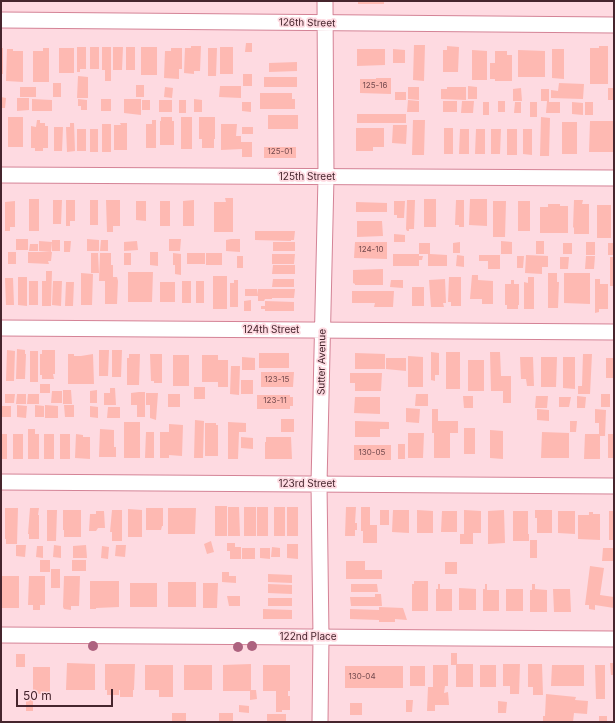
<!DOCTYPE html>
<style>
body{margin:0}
#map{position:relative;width:615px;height:723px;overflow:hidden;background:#fedae1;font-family:Inter,sans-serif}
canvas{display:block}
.frame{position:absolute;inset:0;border:2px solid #46252d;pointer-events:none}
.scale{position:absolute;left:16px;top:689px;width:97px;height:18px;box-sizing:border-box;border:2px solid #46252d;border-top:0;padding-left:5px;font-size:12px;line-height:14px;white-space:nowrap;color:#46252d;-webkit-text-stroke:3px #fedae1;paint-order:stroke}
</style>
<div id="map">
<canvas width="615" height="723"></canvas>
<div class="frame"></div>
<div class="scale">50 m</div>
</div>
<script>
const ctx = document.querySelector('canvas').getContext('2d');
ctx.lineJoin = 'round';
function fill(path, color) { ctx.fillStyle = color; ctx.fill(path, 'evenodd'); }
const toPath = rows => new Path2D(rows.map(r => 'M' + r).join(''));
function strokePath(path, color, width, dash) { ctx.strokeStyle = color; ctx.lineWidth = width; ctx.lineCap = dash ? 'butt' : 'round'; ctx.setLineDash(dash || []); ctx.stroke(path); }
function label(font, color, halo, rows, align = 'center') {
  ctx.font = font + ' Inter,sans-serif'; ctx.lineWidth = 3.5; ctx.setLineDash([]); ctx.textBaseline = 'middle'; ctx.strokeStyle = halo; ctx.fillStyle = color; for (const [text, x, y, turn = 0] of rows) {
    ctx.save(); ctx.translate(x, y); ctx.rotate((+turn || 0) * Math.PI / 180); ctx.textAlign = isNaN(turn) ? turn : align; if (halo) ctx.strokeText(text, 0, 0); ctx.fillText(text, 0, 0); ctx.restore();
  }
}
const building = toPath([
 [358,1,384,1,384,4,358,4],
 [246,43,252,43,252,52,245,52],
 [414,45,425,45,424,81,413,80],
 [191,46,201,46,200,71,194,71,194,74,184,73,185,48,191,48],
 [447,46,459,47,458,72,443,72,443,50,447,50],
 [599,46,608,46,608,84,590,84,590,48,599,48],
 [77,47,86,47,86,69,80,69,80,72,77,72],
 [90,47,99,47,99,69,90,69],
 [102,47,111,47,111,81,105,81,105,70,102,70],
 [113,47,123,47,122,70,113,70],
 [126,47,135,47,135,70,126,70],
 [141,47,157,47,157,75,141,75],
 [220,47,233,47,233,74,220,74],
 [1,48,3,48,3,74,1,74],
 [43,48,49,48,49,82,33,82,33,51,43,51],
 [59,48,74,48,74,73,59,73],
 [171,48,182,48,182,69,179,69,179,79,164,78,165,51,171,51],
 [208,48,217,48,216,76,208,76],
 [7,49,13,49,13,51,23,51,23,82,6,81],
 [357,49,385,49,385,65,357,66],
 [393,49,405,50,405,63,393,63],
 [552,49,564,49,564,79,552,78],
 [472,50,487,51,487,80,472,80],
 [518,50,545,51,545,77,518,77],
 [495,51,507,51,507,55,512,55,512,81,495,81,495,79,490,79,490,63,495,63],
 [297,62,297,71,269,72,269,63],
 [243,74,252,74,252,86,243,86],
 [78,76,88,77,88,98,77,98],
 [264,77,297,77,297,87,264,87],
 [376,78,391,78,391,94,360,93,360,79,376,79],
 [53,83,61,83,61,97,53,97],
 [559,83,584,84,583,99,551,98,551,90,558,91],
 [136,85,144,85,144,97,136,97],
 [220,86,241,86,241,98,219,97],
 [468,86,477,87,477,99,468,99],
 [20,87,36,87,36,97,20,97],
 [165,87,173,88,172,98,164,97],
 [408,87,419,87,419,100,408,99],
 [447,87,466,87,466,100,441,99,441,89,447,89],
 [521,88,522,101,513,101,513,89],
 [608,88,614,88,614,100,608,100],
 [541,89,549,89,549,102,560,102,560,113,546,113,547,101,541,101],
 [395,92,406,92,406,100,395,100],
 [260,93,292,93,292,99,295,99,295,109,260,109],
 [1,97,6,98,5,108,1,108],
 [17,98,29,98,29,110,17,111],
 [32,99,52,100,52,111,32,111],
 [78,99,87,100,87,110,81,110,81,106,78,106],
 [101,99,111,99,111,111,101,111],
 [124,99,141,99,141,115,124,113],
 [194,99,202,100,202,112,194,112],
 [142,100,150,100,150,110,142,110],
 [159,100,172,100,172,112,159,112],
 [179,100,186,100,186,113,179,113],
 [408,100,419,101,419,112,407,112],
 [443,101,457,101,457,112,443,112],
 [462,101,474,101,473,113,461,113],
 [498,101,505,101,505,112,498,112],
 [242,102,251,102,251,112,242,111],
 [483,102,489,102,489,115,483,115],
 [515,102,521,102,521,113,514,113],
 [530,102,537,102,537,117,530,117],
 [572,102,583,103,583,115,572,114],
 [585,102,593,102,593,115,585,115],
 [357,114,406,114,406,123,357,123],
 [268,115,298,115,298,129,268,129],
 [8,117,23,117,23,147,8,147],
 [161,117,172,117,172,121,174,121,174,145,160,145,160,121,161,121],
 [181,117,192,117,192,149,181,149],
 [199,117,215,117,215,139,214,139,214,148,202,148,202,139,199,139],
 [541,117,550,118,549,156,540,156],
 [37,120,40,120,40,123,45,123,45,126,48,126,48,148,43,148,43,151,35,151,35,148,31,148,31,126,36,127],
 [152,120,156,120,156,148,146,148,146,124,152,124],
 [413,120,425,120,424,155,412,155],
 [590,121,614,121,614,152,589,152],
 [562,122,577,122,577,154,562,154],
 [70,123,74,123,75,151,67,152,66,127,70,127],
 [120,123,127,123,127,150,114,150,114,125,121,125],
 [102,124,111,124,111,152,102,152],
 [221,124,237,124,236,136,241,136,241,142,252,142,252,157,242,157,242,149,221,150],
 [393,125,407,125,406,144,392,143],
 [54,127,63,127,62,151,54,151],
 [242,127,253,127,253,134,242,134],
 [356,128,384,128,384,147,373,147,373,151,356,151],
 [444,128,453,128,453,154,444,154],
 [77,129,86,129,86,151,77,151],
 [90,129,98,129,98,152,90,152],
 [460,129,469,129,469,154,459,154],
 [476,129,485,129,485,154,475,154],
 [491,129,501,129,500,154,491,154],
 [507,129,517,129,517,155,507,155],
 [523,129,532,129,532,155,523,154],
 [264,147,296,147,296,158,264,158],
 [225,198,233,198,233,232,214,232,214,202,226,202],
 [29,199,39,199,39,231,29,231],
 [424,199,436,199,436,227,424,227],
 [470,199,487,199,487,226,469,225],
 [53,200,62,200,61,224,53,224],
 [66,200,75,200,75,221,70,221,70,226,66,226],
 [90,200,98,200,98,225,90,225],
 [106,200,120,200,120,226,113,226,113,232,107,232],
 [194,200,194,226,183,226,183,201],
 [407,200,415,200,414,229,409,229,409,231,407,231,406,229],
 [456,200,464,200,464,227,459,227,459,225,455,225],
 [574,200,583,200,582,204,589,204,589,234,574,234,574,227,573,228],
 [15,201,15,227,10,227,10,231,5,231,5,202],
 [136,201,146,201,146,221,136,220],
 [160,201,170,201,170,226,160,226],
 [394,201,405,201,404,218,397,218,397,215,394,215],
 [493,201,506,201,505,237,493,237],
 [518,201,530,201,530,231,518,231],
 [356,202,387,203,387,212,356,212],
 [548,204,560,204,560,206,568,206,568,233,540,233,540,207,548,207],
 [597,205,611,205,611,238,597,238],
 [357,221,382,221,383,236,357,237],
 [255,231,295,231,294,240,291,240,291,241,255,240],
 [394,234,405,235,405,242,394,242],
 [16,239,28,239,28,250,16,250],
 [87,239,99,240,99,251,87,251],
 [169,239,181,239,180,251,169,251],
 [231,239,240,239,240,252,226,251,226,240],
 [52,240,60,240,60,251,52,251],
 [101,240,108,240,108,251,100,251],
 [39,241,52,242,51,252,39,251],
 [64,241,71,241,70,252,64,252],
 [137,241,138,250,124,251,124,242],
 [501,241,512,242,512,254,501,254],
 [536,241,544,241,544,254,536,254],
 [273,242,295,242,295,251,273,251],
 [355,242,387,242,387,259,354,258],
 [460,242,460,253,453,253,453,243],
 [586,242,595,242,595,255,586,255],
 [419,243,430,243,430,254,447,255,447,266,428,266,428,254,419,254],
 [563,243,572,243,572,254,563,254],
 [608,243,614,243,614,255,608,255],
 [30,244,38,244,38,251,29,251],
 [8,252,16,252,16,264,8,264],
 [28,252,52,252,51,261,48,261,49,264,28,263],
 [150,252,158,252,158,266,150,265],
 [91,253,98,253,99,273,91,273],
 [100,253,111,253,111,265,113,265,113,277,117,277,118,281,117,304,105,304,105,281,99,281],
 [124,253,131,253,131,265,124,265],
 [173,253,181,254,181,275,175,274,175,265,173,265],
 [187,253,205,253,205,264,187,264],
 [206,253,222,253,222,265,206,265],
 [272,254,295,254,294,264,272,264],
 [393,254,419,254,419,256,423,256,422,260,419,260,419,266,393,266],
 [457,255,464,256,464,267,456,266],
 [479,255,500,255,500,269,488,269,488,261,479,261],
 [526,255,548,256,548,267,542,267,542,274,525,273],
 [237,256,243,256,243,268,237,268],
 [517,256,524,256,523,268,517,268],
 [586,256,595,256,594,269,585,269],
 [560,257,569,257,568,269,560,269],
 [610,257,614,257,614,286,610,286],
 [273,265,295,265,295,274,272,274],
 [383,269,383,285,355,285,355,284,353,283,353,270],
 [46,271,52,271,51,306,42,306,42,281,46,281],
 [128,272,153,272,152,302,128,302],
 [81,273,93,274,92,305,81,305],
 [548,273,557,273,557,282,559,282,558,308,548,308],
 [564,273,590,273,590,304,564,303],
 [472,275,478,275,478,280,493,281,493,304,482,304,482,299,470,299],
 [213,276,227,276,227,309,213,309],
 [18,277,27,277,27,306,18,305],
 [449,277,461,277,461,306,451,306,451,302,448,302],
 [528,277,534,277,534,309,524,309,524,282,528,283],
 [5,278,13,278,14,305,6,305],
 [273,279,294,279,294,287,272,287],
 [445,279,446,303,443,303,444,307,431,307,429,280],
 [595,279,600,279,600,284,608,284,608,309,599,309,599,312,595,313],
 [234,280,238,280,238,307,230,307,230,283,234,283],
 [391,280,403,280,403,288,390,287],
 [511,280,514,280,514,284,519,284,519,305,518,305,518,309,507,309,507,305,505,305,505,284,511,284],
 [29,281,38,281,38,305,29,305],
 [53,281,62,281,61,306,52,305],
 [182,281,191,281,191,303,182,303],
 [196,281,204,281,204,303,196,303],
 [66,282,74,282,73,306,65,306],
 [160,282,175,282,175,302,160,302],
 [412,287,424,287,424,306,412,306],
 [245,289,257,289,258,295,258,289,295,289,294,298,272,298,272,299,265,299,264,301,258,301,258,296,245,296],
 [352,291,394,291,393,307,374,307,375,303,352,303],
 [251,300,251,311,244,311,244,301],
 [265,301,294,302,294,311,265,311,265,309,261,309,261,306,265,306],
 [17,349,25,350,25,354,26,354,25,379,16,379],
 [7,350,15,351,14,381,6,381],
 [42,350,55,350,55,374,53,374,54,379,42,379,42,375,40,375,40,354,42,354],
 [99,350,109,350,108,376,99,376],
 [112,350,122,350,121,377,112,377],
 [30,351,38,351,38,382,30,382],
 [431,352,439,353,439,375,435,375,435,381,431,380],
 [446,352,460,352,460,389,446,389],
 [490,352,500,352,501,376,511,376,511,403,503,403,503,391,491,391],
 [259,353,289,353,289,368,259,368],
 [355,353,385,354,385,369,355,369],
 [68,354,74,354,74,356,81,356,93,354,94,384,68,384],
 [129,354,140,354,139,385,127,385,127,358,129,358],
 [150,354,162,354,162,383,154,383,154,381,151,381],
 [583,354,592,354,590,394,578,394,578,386,582,386],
 [173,355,189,355,189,386,173,386],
 [202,355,218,355,218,360,228,360,228,387,218,387,218,382,202,382],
 [408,356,423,357,423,387,408,387],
 [242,357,255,358,255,370,242,370],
 [520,357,533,357,534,386,527,386,526,379,521,379],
 [541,357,557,357,556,387,541,387],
 [563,357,575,357,575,389,563,388],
 [386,358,406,358,406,371,386,369],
 [606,358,614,358,614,378,606,378],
 [468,360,484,360,484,391,468,391],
 [231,366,240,366,239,395,230,394],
 [261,372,294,372,293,387,261,387],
 [350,373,382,373,381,391,355,391,355,383,350,383],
 [241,380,253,380,253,394,241,394],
 [40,384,50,384,50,393,40,393],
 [194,387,205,387,205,399,194,399],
 [110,388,115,388,116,405,104,405,104,393,110,393],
 [63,390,71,390,72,404,63,404],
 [97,390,97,403,90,403,90,391],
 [52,391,62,391,62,403,51,403],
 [139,392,145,392,145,417,137,417,137,405,131,405,131,393],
 [146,393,158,393,156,420,150,418,150,405,146,405],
 [5,394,15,394,14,403,5,403],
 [17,394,26,394,26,404,16,404],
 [28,394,39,394,39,404,27,404],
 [168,394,180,394,180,407,168,407],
 [416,394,428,394,428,406,415,406],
 [601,394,610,394,610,407,601,407],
 [257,395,290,395,290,397,293,397,293,406,290,406,290,409,257,409],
 [463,396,473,396,473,408,464,408],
 [536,396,548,396,547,408,535,408],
 [577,396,586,397,585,408,577,408],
 [355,397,380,397,380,414,354,413],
 [559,397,571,397,569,407,559,407],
 [17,405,27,406,26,418,17,417],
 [35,405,44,406,44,417,35,417],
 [45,405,58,406,58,418,45,418],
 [64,405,74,405,74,417,65,417],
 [1,406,11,406,11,417,1,417],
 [90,406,98,407,98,418,90,417],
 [108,407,120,407,120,418,107,418],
 [406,408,420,409,419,423,406,422],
 [432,409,438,409,438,421,458,421,458,433,450,433,450,458,434,458,434,433,432,433],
 [537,409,549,410,549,421,537,420],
 [595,409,606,410,605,436,600,436,600,459,584,459,585,434,599,434,599,423,595,423],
 [281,419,294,419,294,432,281,432],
 [195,420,204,421,203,458,194,458],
 [355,421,389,422,389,429,380,429,380,437,355,437],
 [570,421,577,421,576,432,570,432],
 [124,422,140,422,140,458,124,458],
 [228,422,246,423,246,432,239,432,238,459,228,459],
 [205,423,216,423,216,425,218,425,218,456,205,456],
 [169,424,183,425,182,456,169,455,169,458,160,458,160,432,169,432],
 [464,428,475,428,475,454,464,454],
 [28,429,35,429,35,434,39,434,39,459,28,459],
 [100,429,114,430,114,447,116,447,116,457,99,457],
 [490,430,503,431,503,459,490,458],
 [146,432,154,432,154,458,145,458],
 [542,432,569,433,569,458,541,458],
 [408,433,424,433,423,458,408,458],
 [1,434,7,434,7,459,1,459],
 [13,434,23,434,23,459,13,459],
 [44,434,54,434,54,459,44,459],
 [60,434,70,434,70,459,60,459],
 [76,434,83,435,83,437,90,437,90,459,75,458],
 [608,434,614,434,614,458,608,458],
 [241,437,253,438,253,449,241,448],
 [266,437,291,437,292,459,265,459,265,442,266,442],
 [398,444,405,444,405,459,398,459],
 [354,445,391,445,391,460,354,460],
 [215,506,227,506,227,536,215,536],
 [228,507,239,507,240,536,228,536],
 [244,507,256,507,256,536,244,536],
 [257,507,268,507,268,536,257,536],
 [274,507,285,507,285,536,274,536],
 [287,507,298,507,298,536,287,536],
 [346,507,356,507,355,523,357,523,357,530,355,530,355,536,345,536],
 [361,507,370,507,370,525,377,525,377,543,363,543,363,531,361,531],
 [5,508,18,508,17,544,6,544,6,539,5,539],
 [30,508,39,508,38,515,39,515,39,539,29,539,29,534,28,534],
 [146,508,163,508,163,526,162,526,161,530,146,530],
 [168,508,196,508,195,534,168,534],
 [128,509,142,510,142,537,128,537],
 [47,510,57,510,56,541,47,541],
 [63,510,81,510,81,537,64,537,64,530,63,530],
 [112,510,122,510,122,541,112,541,112,532,110,532],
 [380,510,389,510,389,525,380,525],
 [393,510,409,510,409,533,392,532],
 [417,510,433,511,433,533,417,533],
 [464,510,481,511,481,533,473,533,473,544,460,544,460,534,464,534],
 [504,510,505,543,488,544,488,511],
 [535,510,552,510,552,533,537,533,537,518,535,518],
 [96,511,104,511,105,528,98,528,96,531,89,531,90,514,96,514],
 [442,511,457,511,457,532,441,532],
 [513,511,528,511,528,534,529,534,529,541,513,541],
 [558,511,575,511,575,534,558,533],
 [609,511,614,511,614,540,609,540],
 [589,512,593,512,593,514,600,514,600,540,578,539,578,515,589,515],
 [530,540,537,540,537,558,530,558],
 [211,541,214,552,207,554,204,544],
 [227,543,235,543,235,547,241,547,241,559,230,559,230,551,227,551],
 [287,544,298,544,298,559,287,558],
 [16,545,26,545,25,557,16,556],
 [54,545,61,546,61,558,53,557],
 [86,545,87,558,73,558,73,546],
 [116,545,126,545,125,557,115,556],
 [37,546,43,546,43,558,36,557],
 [102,546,109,547,108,559,101,558],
 [272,547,280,548,280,557,271,557],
 [242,548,255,548,255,559,242,559],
 [260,548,270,548,270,559,260,558],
 [603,548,614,548,614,561,602,561],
 [40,560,50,560,50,572,40,572],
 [72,560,86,560,86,571,72,571],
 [346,561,365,561,365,570,382,570,382,579,346,579],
 [445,562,457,562,457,574,445,574],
 [590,566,604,568,600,595,614,597,614,608,595,605,595,610,589,609,589,605,585,605],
 [51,569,60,569,60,588,51,588],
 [222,572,229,572,229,576,236,576,236,583,222,582],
 [268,574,292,575,292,583,268,582],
 [1,576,19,576,19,608,1,608],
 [29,576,45,576,45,605,40,605,40,610,33,610,33,605,28,605],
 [64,576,80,576,79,606,71,606,71,610,64,609,63,607],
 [90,581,119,581,119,607,96,608,96,609,90,609],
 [414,581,428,581,428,611,412,611,412,584,414,584],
 [168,582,196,582,196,607,168,607],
 [130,583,157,583,157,607,130,607],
 [203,583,218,583,217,608,203,608],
 [268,584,292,585,292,594,268,593],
 [351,584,377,584,378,592,351,592],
 [438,584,440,584,440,589,452,589,452,611,436,611,436,589,438,589],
 [485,584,487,584,487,590,499,590,499,611,483,611,483,589,485,589],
 [532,584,535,584,535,589,547,590,547,612,530,612,530,590,532,590],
 [459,588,476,589,476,610,459,610],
 [506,589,523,589,523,611,506,611],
 [553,589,570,589,571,612,554,612],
 [375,594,381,594,382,606,351,606,350,597,375,597],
 [227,596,240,596,240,606,229,606],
 [268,598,292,598,292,606,268,606],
 [379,607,403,608,407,620,395,619,395,622,379,622,379,620,350,619,350,609,379,610],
 [263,609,292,610,292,619,263,619],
 [451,653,457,653,457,664,473,664,473,687,456,687,456,665,451,665],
 [16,654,25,654,25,667,16,667],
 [67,663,95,664,95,690,66,690],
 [610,663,614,663,614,675,611,675],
 [105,664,135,664,134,690,133,690,133,697,120,697,120,690,119,690,119,695,107,695,107,690,105,690],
 [251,664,251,690,256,690,257,699,250,700,250,691,223,691,223,665],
 [503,664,520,664,519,694,510,694,510,686,503,686],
 [528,664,542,664,543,695,533,695,533,687,528,687],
 [145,665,173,665,173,697,159,697,159,690,145,690],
 [184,665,212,665,212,690,184,690],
 [263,665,290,665,290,691,288,691,288,696,290,696,290,710,282,710,282,712,276,712,276,691,263,691],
 [433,665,448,665,448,686,445,686,444,693,448,692,449,705,435,705,435,711,427,711,428,687,433,687],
 [480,665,496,665,496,687,480,687],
 [552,665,584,665,584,686,551,686],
 [595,665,605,665,605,699,596,699],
 [345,666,403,666,403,688,345,688],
 [410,666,425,666,425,686,410,686],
 [33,667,50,667,50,694,33,694,33,711,26,711,26,693,33,693],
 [546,694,576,697,575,700,588,701,587,714,574,713,573,722,543,722,543,716,545,716],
 [406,700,413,700,412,712,406,712],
 [498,701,507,702,506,713,498,713],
 [350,703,362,703,362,715,350,715],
 [239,705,249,706,249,713,239,712],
 [172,713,186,713,186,722,172,722],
 [219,713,233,713,233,722,219,722],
 [267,714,286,714,286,721,267,722],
 [599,716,607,716,607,722,599,722]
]);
const minor = toPath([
 [1,20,614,25],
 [1,175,614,178],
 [1,328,614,332],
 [1,482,614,486],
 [1,635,614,639],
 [320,722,321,637,319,484,326,177,325,1]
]);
const trees = [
 [93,646],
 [252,646],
 [238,647]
];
const numberNames = [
 ["125-16",375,86],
 ["125-01",280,152],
 ["124-10",371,250],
 ["123-15",277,380],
 ["123-11",275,401],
 ["130-05",372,453],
 ["130-04",362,677]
];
const streetNames = [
 ["126th Street",307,23,1],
 ["125th Street",307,177],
 ["124th Street",271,330],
 ["Sutter Avenue",322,362,-89],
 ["123rd Street",307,484],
 ["122nd Place",308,637]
];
fill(building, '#feb9b2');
strokePath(minor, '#d48396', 17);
strokePath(minor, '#fff', 15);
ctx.fillStyle = '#ad627f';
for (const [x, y] of trees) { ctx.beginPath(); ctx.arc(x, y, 5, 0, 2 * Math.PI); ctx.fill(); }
label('8px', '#744a4e', null, numberNames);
label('10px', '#46252d', '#fedae1', streetNames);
</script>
